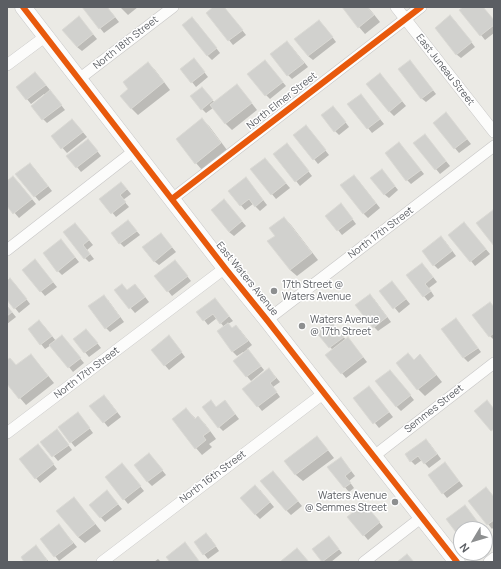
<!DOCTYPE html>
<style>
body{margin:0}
#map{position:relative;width:501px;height:569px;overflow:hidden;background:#ebeae5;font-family:Manrope,sans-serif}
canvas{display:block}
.frame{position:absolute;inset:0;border:8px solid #5b5e63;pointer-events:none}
.north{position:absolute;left:453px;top:521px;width:40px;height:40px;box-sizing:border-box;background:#fff;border:1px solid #bdbfc1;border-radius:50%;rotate:232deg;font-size:11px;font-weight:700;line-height:16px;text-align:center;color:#5b5e63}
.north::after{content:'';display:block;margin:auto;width:14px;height:18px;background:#8d8f90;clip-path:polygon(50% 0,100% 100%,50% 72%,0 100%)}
</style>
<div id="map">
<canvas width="501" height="569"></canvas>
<div class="frame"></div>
<div class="north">N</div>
</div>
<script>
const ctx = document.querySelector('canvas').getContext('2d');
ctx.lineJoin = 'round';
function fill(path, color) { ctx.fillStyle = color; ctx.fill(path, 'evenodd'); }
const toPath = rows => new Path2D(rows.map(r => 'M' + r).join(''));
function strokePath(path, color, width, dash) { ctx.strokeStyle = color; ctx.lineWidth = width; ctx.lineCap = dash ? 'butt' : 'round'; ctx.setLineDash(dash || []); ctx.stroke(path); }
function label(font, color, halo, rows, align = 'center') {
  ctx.font = font + ' Manrope,sans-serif'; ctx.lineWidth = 3; ctx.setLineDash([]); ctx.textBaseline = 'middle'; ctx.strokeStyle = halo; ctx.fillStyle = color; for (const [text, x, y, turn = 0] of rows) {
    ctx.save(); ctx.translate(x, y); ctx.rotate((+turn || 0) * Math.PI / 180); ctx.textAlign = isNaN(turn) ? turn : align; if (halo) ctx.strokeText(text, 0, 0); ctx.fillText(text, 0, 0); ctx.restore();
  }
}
const shadow = toPath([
 [83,7,107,7,119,22,104,33],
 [120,7,138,7,128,15],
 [215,7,224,7,246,35,233,45,207,13],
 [343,7,368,7,380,22,365,34,359,27],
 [464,7,483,7,494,21,494,33,485,40,461,10],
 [455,21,475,47,461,58,456,54],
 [83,22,97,39,82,51,77,47],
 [197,23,220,53,212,60,207,55],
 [324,26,336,42,313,60,308,56],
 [291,46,308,67,292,79,288,75],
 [410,61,414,66,436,94,426,102,421,98],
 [148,64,155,70,170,90,138,115,131,108,130,89],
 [198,64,208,77,196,87,192,82],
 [269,66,286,86,270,99,266,95],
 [40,78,50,90,49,90,65,110,47,123,43,119,45,96,44,94,31,104,17,87],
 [384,79,406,106,394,116,389,111],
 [202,88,215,103,243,92,257,110,232,130,225,123,213,108,206,113,202,109],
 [365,100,384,124,372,133,349,104],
 [337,111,349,127,339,135,335,131],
 [450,118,471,144,459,153,434,123],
 [202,120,209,126,227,150,202,170,196,163],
 [76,124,87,137,67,153,52,136],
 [310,131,329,155,318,164,295,135],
 [429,140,450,166,440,174,415,143],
 [92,144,101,156,81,172,77,167],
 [403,148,424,174,411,184,407,180],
 [291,149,312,176,300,186,275,154],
 [265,159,290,188,276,199,252,170],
 [34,168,52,191,39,201,17,174],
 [386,175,398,190,389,198,384,194],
 [358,180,380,208,368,218,363,213],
 [18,182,36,204,19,218,7,204,7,183],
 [250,183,267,205,260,211,253,204,245,210,229,191],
 [126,188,131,194,123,200,129,207,116,217,101,199],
 [228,205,246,226,234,236,229,232],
 [345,209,356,224,342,235,327,216],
 [284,218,291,225,318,260,297,276,290,270,276,236],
 [128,221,140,235,124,247,120,243],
 [79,228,93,245,87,250,94,259,89,262,85,258],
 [468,228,490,254,475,266,471,261],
 [165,239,176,252,159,265,154,261],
 [61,240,79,262,62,275,58,271],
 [445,241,456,256,438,269,434,265],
 [39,265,57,287,45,296,23,270],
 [179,266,191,281,172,296,168,291],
 [426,268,437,282,429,288,434,296,428,301,407,275],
 [7,282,15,284,30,304,19,313,7,298],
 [392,282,410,304,399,313,381,291],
 [139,289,149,302,135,313,115,290,127,291],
 [374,299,391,322,378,331,374,327],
 [108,300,124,322,110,332,106,328],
 [490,303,494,307,494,340,490,336],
 [219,304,233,321,228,324,233,329,240,330,252,345,247,349,252,355,264,370,251,381,234,361,244,353,243,352,237,356,233,352,218,331,224,327,217,318,208,325,198,312],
 [7,306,16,317,7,324],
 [460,324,481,352,468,362,464,358,443,330],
 [44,326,56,341,62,336,84,363,73,372,51,345,45,349,29,329],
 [335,326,346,340,352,343,367,362,346,378,327,355,333,350,330,347],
 [91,335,101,348,89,357,75,340],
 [173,341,185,357,169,370,152,350],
 [408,354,414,360,420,356,426,362,442,382,425,396,418,389,397,363],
 [31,355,37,362,54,383,26,405,20,398,7,383,7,362,17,366],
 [269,369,280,382,273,387,280,397,262,411,244,389],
 [390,371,414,400,401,411,396,406],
 [373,392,393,417,379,428,355,398],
 [108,400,121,417,108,427,104,422],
 [229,406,239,419,223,431,219,427,216,408],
 [186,409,196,419,205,424,216,439,209,444,212,447,202,455,196,448],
 [82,418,93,433,75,447,71,442],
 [61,435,72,450,58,461,42,442],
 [426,440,430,444,441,459,429,468,422,460,415,465,411,461],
 [323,444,334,458,303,481,296,475,286,461],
 [42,450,57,469,40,483,36,478],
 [149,454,166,475,152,486,147,481],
 [345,463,355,476,349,481,354,488,349,492,329,468],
 [445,463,449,468,463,486,447,498,443,493],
 [126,469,144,491,128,504,124,499],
 [277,476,302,506,291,515,286,510],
 [260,490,274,507,260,519,255,514],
 [107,491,122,509,105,522,90,505],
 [494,497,494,527,492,529,470,501],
 [74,498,80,505,101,531,85,543,78,537,58,511],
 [368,509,383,527,368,540,349,517],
 [63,530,77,547,59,561,42,539],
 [206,534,211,539,219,551,208,559,204,554,195,542],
 [333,542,342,553,331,562,324,562,314,549],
 [36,546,40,551,49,562,26,562],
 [158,559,161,562,154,562]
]);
const building = toPath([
 [82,7,107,7,115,17,99,29,82,7],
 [213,7,224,7,243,30,228,41,206,13,213,7],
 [342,7,367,7,374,15,358,28,342,7],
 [463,7,483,7,494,20,494,25,480,36,459,10,463,7],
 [450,15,472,42,456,55,435,28,450,15],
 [79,16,93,34,77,47,62,30,79,16],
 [192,17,217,48,207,56,182,25,192,17],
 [319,20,333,37,308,56,294,39,319,20],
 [287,41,304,63,287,76,270,54,287,41],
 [194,58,205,72,191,83,180,69,194,58],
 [265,60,283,82,265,96,247,74,265,60],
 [410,60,433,90,421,99,398,69,410,60],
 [148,62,164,82,131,109,120,96,128,89,123,82,148,62],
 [35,72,46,85,26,100,16,87,35,72],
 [380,73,402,101,389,112,366,84,380,73],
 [237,84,252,103,225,124,210,105,237,84],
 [202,87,213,100,201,110,190,96,202,87],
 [50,90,62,105,42,120,31,106,50,90],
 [361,94,380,119,367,129,347,104,361,94],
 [333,106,346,122,334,132,321,115,333,106],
 [446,112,467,139,454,149,433,123,446,112],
 [202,118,221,143,195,164,176,139,202,118],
 [72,119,83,132,61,149,51,136,72,119],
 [306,125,326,150,313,160,293,135,306,125],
 [425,134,446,161,435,170,413,143,425,134],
 [88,139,98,151,76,168,66,156,88,139],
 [399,142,421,170,406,181,385,153,399,142],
 [287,143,309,171,295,182,273,154,287,143],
 [265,158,286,183,271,195,250,169,265,158],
 [30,163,48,186,34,197,15,174,30,163],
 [382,169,395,186,384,195,370,178,382,169],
 [354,175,376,203,363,214,340,185,354,175],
 [13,176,32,199,13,214,7,206,7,181,13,176],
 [246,177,263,200,255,207,249,199,240,206,228,191,246,177],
 [121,182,127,189,120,195,126,202,111,214,99,199,121,182],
 [224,199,242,221,229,232,211,210,224,199],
 [341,203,353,219,337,231,325,216,341,203],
 [493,210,494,211,494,246,476,223,493,210],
 [284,217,312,253,290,270,267,241,275,236,269,228,284,217],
 [128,220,137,231,119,244,111,233,128,220],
 [464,222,486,249,470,262,448,235,464,222],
 [75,223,89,240,83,245,90,254,84,259,63,232,75,223],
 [161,233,172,247,154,262,142,247,161,233],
 [441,236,452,251,433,266,422,251,441,236],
 [61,239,75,257,57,272,43,253,61,239],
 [35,259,53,282,40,292,22,270,35,259],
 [175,260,188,276,167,292,154,276,175,260],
 [422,263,433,277,425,284,431,291,423,297,406,275,422,263],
 [10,278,27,299,14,309,7,300,7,281,10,278],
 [392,281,406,299,393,309,379,291,392,281],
 [122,284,127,290,135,284,145,297,129,309,114,290,122,284],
 [370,294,387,317,373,328,355,305,370,294],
 [104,295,120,317,105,329,88,306,104,295],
 [215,298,229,316,220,324,213,314,203,321,196,312,215,298],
 [490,302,494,307,494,333,489,337,472,315,490,302],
 [7,306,12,312,7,316,7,306],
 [456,318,478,348,463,358,441,329,456,318],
 [39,320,52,336,40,345,28,329,39,320],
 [331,320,344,337,329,348,316,332,331,320],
 [228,323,232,328,236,325,248,341,232,352,217,331,228,323],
 [86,329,98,343,84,353,73,339,86,329],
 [62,335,81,358,68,368,49,345,62,335],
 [169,335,182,352,164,366,151,350,169,335],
 [348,337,363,357,341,374,325,355,348,337],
 [248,349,261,366,246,377,233,361,248,349],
 [408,353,414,360,420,354,436,375,417,390,396,363,408,353],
 [31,354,48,376,19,399,7,384,7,360,10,358,16,365,31,354],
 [269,368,276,378,270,383,277,392,257,407,242,389,269,368],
 [390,370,411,395,396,407,375,381,390,370],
 [369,386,389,412,373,424,353,398,369,386],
 [104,395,117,412,103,423,89,406,104,395],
 [211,400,216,407,225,400,235,414,218,428,202,407,211,400],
 [487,400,494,409,494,429,491,431,474,411,487,400],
 [186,408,195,419,198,416,210,431,203,436,206,440,195,449,172,419,186,408],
 [78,412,90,428,70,443,58,427,78,412],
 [57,429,69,445,52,457,40,442,57,429],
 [317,436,328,450,295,475,284,461,317,436],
 [426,439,437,454,424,464,418,456,410,462,405,454,426,439],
 [38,444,54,464,35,479,19,459,38,444],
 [149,453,163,470,147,482,134,465,149,453],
 [341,457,351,471,345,476,351,483,344,488,327,467,341,457],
 [445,462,459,481,442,494,428,475,445,462],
 [122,463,141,486,123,500,105,477,122,463],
 [273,471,298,501,286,511,260,481,273,471],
 [255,485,270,502,255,515,240,498,255,485],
 [486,487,494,497,494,520,487,525,468,501,486,487],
 [107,490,118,504,100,518,89,505,107,490],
 [74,497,95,524,78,537,56,511,74,497],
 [364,503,380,522,363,536,347,517,364,503],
 [465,505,483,529,461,529,461,539,446,519,465,505],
 [59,524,73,543,54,557,40,539,59,524],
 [206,533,216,546,203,555,194,542,206,533],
 [329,536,339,549,322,562,312,549,329,536],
 [185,542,199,561,198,562,170,562,166,557,185,542],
 [36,545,47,560,44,562,24,562,21,557,36,545],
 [297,548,309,562,282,562,281,561,297,548],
 [407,554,414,562,397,562,407,554]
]);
const street = toPath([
 [396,7,494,132],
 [7,65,46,36],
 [79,79,173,7],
 [172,199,421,7],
 [7,250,134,151],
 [267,320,494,146],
 [7,433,225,268],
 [374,456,494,363],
 [102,562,324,393],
 [364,562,422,517],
 [489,562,494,558]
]);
const secondary = toPath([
 [23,7,225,268,267,320,324,393,457,562]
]);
const cycleway = toPath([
 [23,7,225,268,267,320,324,393,457,562],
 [172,199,421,7]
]);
const markers = [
 [274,291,4,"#8d8f90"],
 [302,326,4,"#8d8f90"],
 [395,502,4,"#8d8f90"]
];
const streetNames = [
 ["North 18th Street",126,43,-38],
 ["East Juneau Street",445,70,52],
 ["North Elmer Street",282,101,-38],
 ["North 17th Street",381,233,-37],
 ["East Waters Avenue",247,279,51],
 ["North 17th Street",87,373,-37],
 ["Semmes Street",434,409,-38],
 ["North 16th Street",213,477,-37]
];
const poiNames = [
 ["17th Street @",282,285],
 ["Waters Avenue",282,297],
 ["Waters Avenue",310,320],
 ["@ 17th Street",310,332],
 ["Waters Avenue",387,496,"right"],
 ["@ Semmes Street",387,508,"right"]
];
fill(shadow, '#0003');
fill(building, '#d1d1ce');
strokePath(building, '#dad9d4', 1);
strokePath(street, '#c7c6c6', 12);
strokePath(secondary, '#c6c6c6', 17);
strokePath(street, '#fcfcfb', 11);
strokePath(secondary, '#fcfcfb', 16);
strokePath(cycleway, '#e8590c', 6);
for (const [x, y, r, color] of markers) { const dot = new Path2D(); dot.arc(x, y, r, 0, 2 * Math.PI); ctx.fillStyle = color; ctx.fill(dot); strokePath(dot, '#fff', 1.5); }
label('10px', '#5b5e63', '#fff', streetNames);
label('10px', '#5b5e63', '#fff', poiNames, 'left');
</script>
